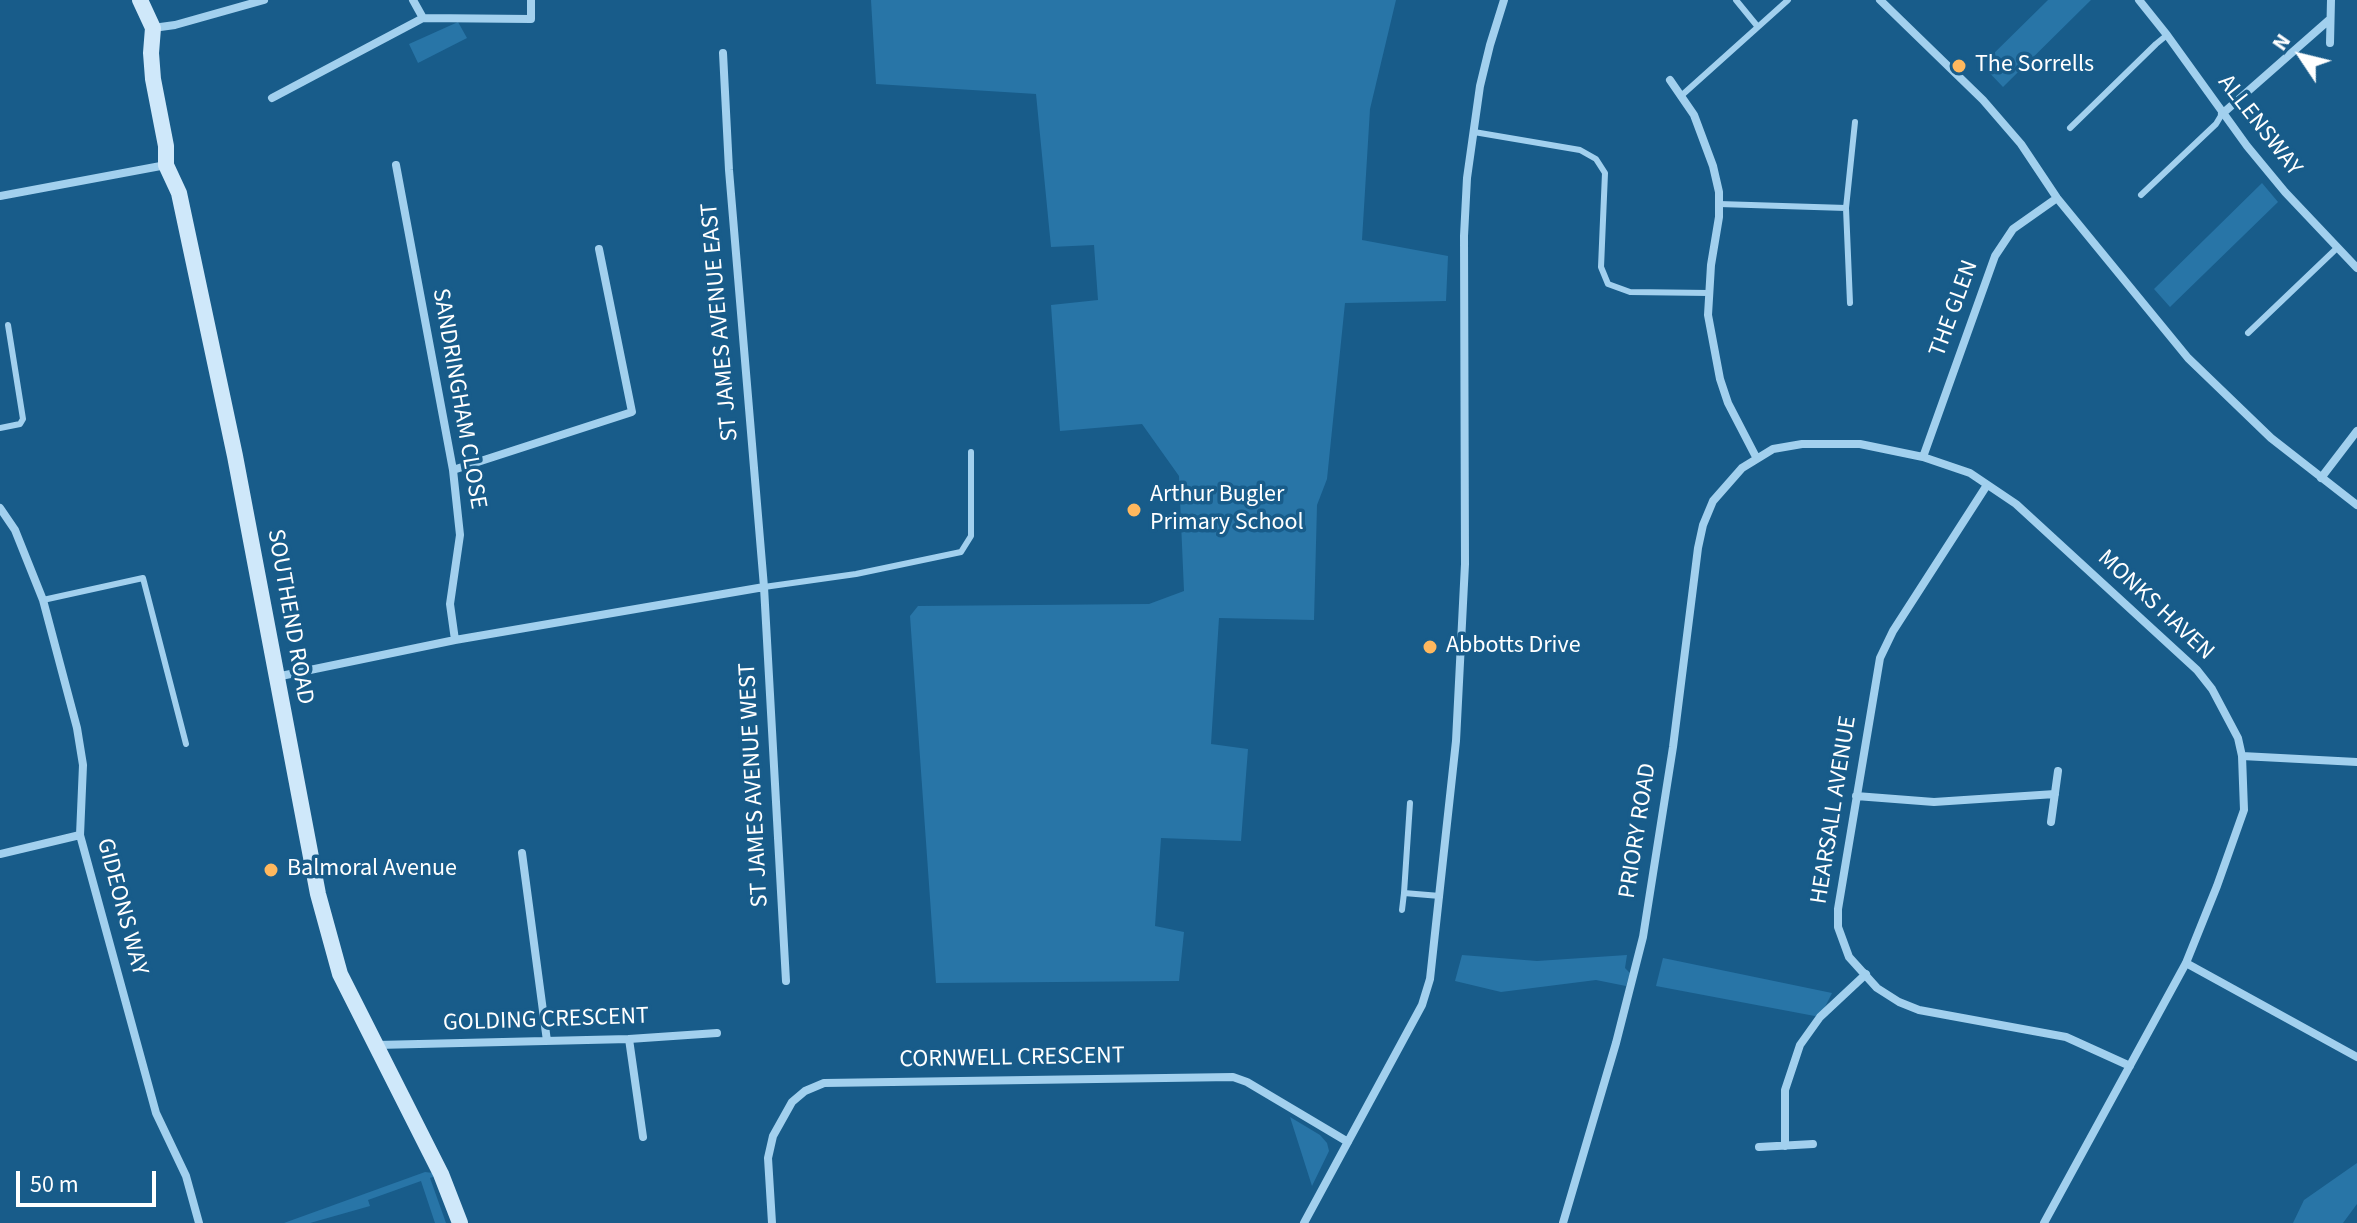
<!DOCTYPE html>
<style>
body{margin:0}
#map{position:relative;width:2357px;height:1223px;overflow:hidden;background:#185c8a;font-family:"Source Sans 3",sans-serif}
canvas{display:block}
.north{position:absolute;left:2261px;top:16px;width:80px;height:80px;-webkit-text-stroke:6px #185c8a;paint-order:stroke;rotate:305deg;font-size:22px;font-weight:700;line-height:32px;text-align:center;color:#fff}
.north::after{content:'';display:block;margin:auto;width:28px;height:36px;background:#fff;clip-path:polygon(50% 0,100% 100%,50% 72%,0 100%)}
.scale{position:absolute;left:16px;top:1171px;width:140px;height:36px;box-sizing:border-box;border:4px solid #fff;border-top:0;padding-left:10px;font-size:24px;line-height:28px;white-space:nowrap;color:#fff;-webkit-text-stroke:6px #185c8a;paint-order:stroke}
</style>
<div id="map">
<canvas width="2357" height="1223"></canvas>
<div class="north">N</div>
<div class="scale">50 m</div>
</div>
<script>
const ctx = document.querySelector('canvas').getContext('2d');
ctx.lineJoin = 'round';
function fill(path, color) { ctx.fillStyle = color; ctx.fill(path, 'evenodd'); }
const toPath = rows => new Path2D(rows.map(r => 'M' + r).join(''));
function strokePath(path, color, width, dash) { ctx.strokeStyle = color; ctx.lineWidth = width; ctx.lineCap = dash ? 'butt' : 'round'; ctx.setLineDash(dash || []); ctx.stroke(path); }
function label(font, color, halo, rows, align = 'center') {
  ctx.font = font + ' "Source Sans 3",sans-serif'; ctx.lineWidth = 7; ctx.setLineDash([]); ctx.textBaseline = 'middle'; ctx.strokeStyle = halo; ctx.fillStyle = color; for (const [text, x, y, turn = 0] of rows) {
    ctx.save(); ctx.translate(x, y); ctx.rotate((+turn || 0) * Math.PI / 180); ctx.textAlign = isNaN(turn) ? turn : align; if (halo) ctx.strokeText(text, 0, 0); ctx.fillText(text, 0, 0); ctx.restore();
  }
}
const green = toPath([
 [871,0,1396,0,1370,109,1362,240,1448,256,1446,301,1345,303,1327,479,1317,505,1314,620,1219,618,1211,744,1248,749,1241,841,1161,838,1155,926,1184,932,1179,981,936,983,910,616,918,606,1149,604,1184,591,1179,476,1142,424,1060,431,1051,305,1098,300,1094,245,1051,247,1036,94,876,84],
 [2048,0,2091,0,2003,87,1982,65],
 [458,22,467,38,418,63,409,44],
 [2262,183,2278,202,2170,307,2154,289],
 [1462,955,1537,961,1627,955,1625,968,1630,973,1626,986,1596,980,1501,992,1455,981],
 [1663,958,1832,993,1820,1017,1656,986],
 [1290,1117,1320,1135,1327,1143,1329,1151,1312,1186],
 [2357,1163,2357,1204,2343,1223,2293,1223,2304,1200],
 [425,1172,441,1174,430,1178,446,1223,435,1223,421,1181,368,1200,370,1206,310,1223,284,1223]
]);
const lane = toPath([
 [1736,0,1758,27],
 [1681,96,1788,0],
 [2070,128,2156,44,2167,35],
 [1474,132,1580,150,1596,159,1605,173,1601,267,1608,284,1630,292,1709,293],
 [2141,195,2216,124,2222,114],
 [1719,204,1846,208],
 [1850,303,1846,208,1855,122],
 [2248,333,2337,248],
 [0,428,20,424,23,419,8,325],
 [764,587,856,574,961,552,971,536,971,452],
 [43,600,143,578,186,744],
 [1410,803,1404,893,1440,896],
 [1402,910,1404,893]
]);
const street = toPath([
 [413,0,423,18],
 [1880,0,1983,100,2021,144,2057,198,2188,358,2271,438,2357,505],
 [2139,0,2167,35,2247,146,2285,192,2357,268],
 [153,28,175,25,264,0],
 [2330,43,2331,0],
 [723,53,729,170,764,587,786,981],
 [1670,80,1694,115,1713,166,1719,192,1719,217,1711,265,1708,315,1720,379,1728,403,1756,457],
 [272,98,423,18,531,19,531,0],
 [2222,114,2329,20],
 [396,165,453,470,460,535,450,604,455,640],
 [0,196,166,165],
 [1923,457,1995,256,2013,229,2057,198],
 [453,470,632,412,599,249],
 [2321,478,2357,431],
 [1987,485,1893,631,1880,658,1838,909,1838,927,1849,957,1877,988,1899,1002,1919,1010,2066,1037,2130,1066],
 [0,508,15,530,43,600,77,728,83,765,80,835,156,1113,186,1176,199,1223],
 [276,677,455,640,764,587],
 [2242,756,2357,762],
 [1856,796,1934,802,2055,794],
 [2051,822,2058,771],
 [522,853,547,1041],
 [0,854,80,835],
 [2186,963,2357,1057],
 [629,1039,643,1137],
 [377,1045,629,1039,717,1033],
 [1785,1146,1785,1090,1800,1045,1820,1017,1866,974],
 [1759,1147,1813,1144],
 [772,1223,768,1158,773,1136,792,1102,805,1091,824,1083,1233,1077,1247,1082,1348,1142],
 [1304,1223,1422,1005,1430,979,1456,741,1465,564,1464,236,1467,178,1480,86,1490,45,1504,0],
 [1563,1223,1616,1043,1643,937,1673,747,1698,548,1703,525,1713,501,1742,468,1773,449,1802,444,1860,444,1923,457,1970,473,2016,504,2197,670,2212,689,2238,738,2242,756,2244,810,2217,886,2186,963,2044,1223]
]);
const secondary = toPath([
 [140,0,153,28,151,53,153,79,166,146,166,165,179,193,235,456,318,894,340,974,441,1174,460,1223]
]);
const markers = [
 [1959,66,8,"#ffb85e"],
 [1134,510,8,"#ffb85e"],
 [1430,647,8,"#ffb85e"],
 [271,870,8,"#ffb85e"]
];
const poiNames = [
 ["The Sorrells",1975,66],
 ["Arthur Bugler",1150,496],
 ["Primary School",1150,524],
 ["Abbotts Drive",1446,647],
 ["Balmoral Avenue",287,870]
];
const streetNames = [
 ["ALLENSWAY",2259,126,52],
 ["THE GLEN",1955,309,-70],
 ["ST JAMES AVENUE EAST",721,322,-95],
 ["SANDRINGHAM CLOSE",458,399,80],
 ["MONKS HAVEN",2155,606,43],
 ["SOUTHEND ROAD",289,617,80],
 ["ST JAMES AVENUE WEST",755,785,-93],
 ["HEARSALL AVENUE",1835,810,-81],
 ["PRIORY ROAD",1639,831,-81],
 ["GIDEONS WAY",121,907,75],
 ["GOLDING CRESCENT",546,1021,-2],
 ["CORNWELL CRESCENT",1012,1059,-1]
];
fill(green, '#2875a7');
strokePath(lane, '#a2d0ee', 6);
strokePath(street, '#a2d0ee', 8);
strokePath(secondary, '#cfe8fa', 16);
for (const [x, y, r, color] of markers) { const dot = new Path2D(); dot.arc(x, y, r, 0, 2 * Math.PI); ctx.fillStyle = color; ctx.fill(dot); strokePath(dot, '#185c8a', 3); }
label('24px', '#fff', '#185c8a', poiNames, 'left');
label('24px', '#fff', '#185c8a', streetNames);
</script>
